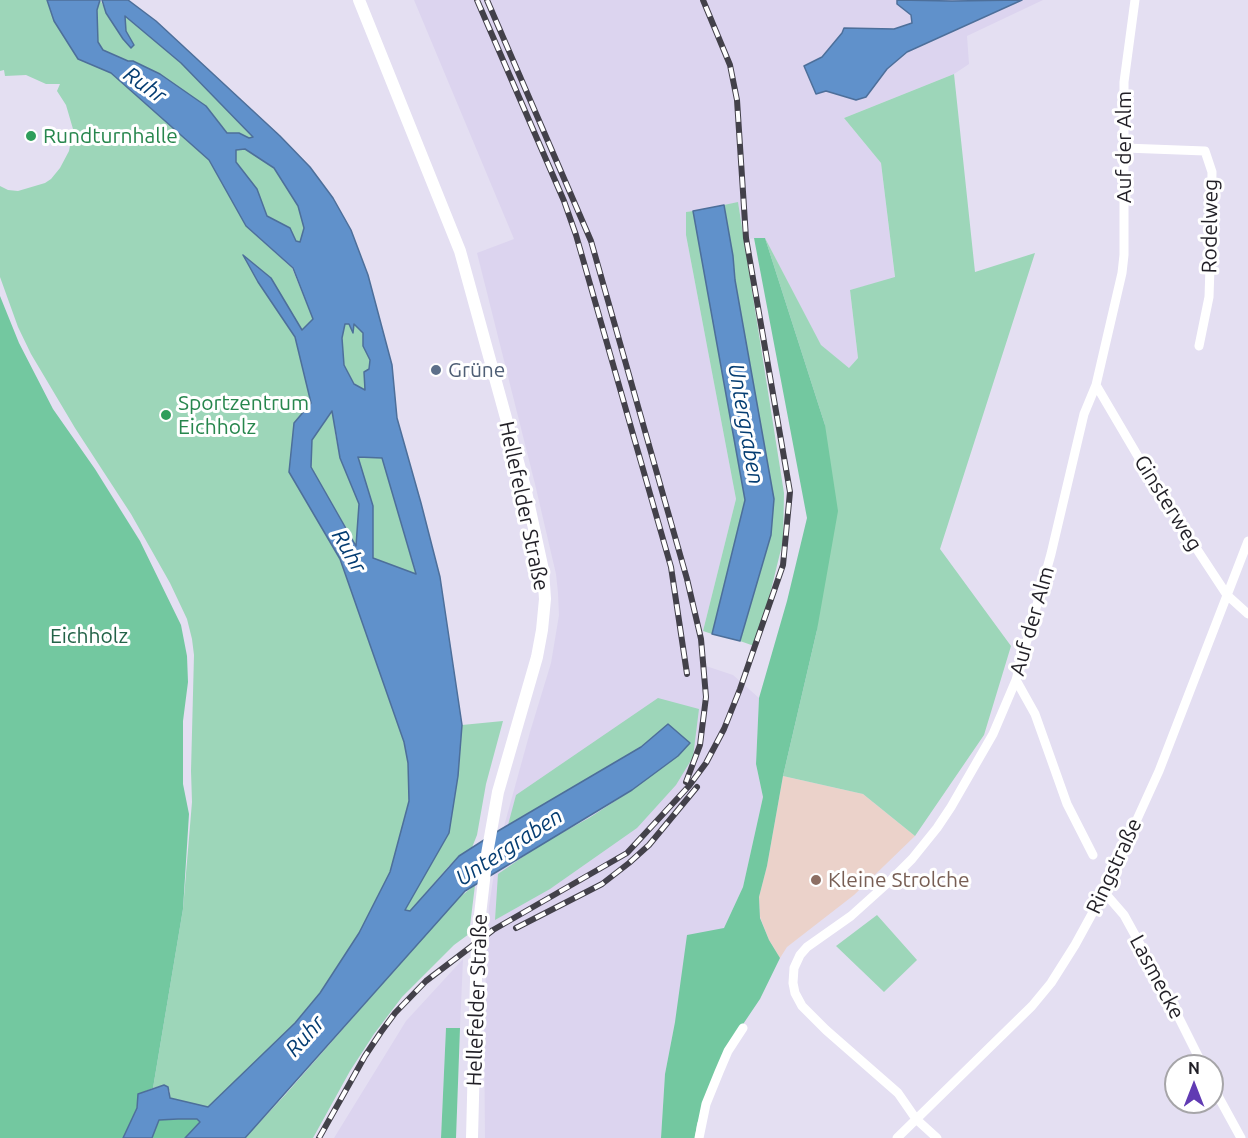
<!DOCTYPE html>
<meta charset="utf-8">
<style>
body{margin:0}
#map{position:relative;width:1248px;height:1138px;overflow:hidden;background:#e4dff2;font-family:Ubuntu,sans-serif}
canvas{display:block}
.north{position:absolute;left:1164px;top:1054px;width:60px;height:60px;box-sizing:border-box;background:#fff;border:2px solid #a6a5a8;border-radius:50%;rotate:0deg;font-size:16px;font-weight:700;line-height:24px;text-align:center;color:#211f26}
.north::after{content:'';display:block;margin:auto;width:21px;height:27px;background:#613bb3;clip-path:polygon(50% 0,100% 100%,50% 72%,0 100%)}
</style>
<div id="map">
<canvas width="1248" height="1138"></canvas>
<div class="north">N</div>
</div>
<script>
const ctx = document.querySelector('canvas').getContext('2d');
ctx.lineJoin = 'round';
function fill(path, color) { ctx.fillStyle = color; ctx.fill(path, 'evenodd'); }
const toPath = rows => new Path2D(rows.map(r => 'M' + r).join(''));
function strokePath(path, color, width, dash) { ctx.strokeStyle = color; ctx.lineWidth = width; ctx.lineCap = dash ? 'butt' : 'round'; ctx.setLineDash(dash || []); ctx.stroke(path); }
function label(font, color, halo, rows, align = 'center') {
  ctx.font = font + ' Ubuntu,sans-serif'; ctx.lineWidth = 6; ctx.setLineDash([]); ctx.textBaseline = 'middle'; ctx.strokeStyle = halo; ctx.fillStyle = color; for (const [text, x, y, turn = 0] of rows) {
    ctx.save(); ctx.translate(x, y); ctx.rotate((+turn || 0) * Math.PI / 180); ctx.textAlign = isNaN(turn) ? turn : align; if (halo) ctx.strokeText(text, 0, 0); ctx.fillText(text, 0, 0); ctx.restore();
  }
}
const built = toPath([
 [414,0,1043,0,967,36,969,64,954,74,844,118,881,163,895,278,850,290,858,358,849,368,821,346,765,238,744,239,738,203,686,212,686,235,736,499,703,631,700,664,733,675,759,698,756,764,763,797,743,887,724,928,675,1022,665,1074,661,1138,485,1138,484,1017,489,906,498,848,530,732,551,663,559,615,558,593,556,574,535,484,477,253,514,239],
 [463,959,460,1028,446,1028,441,1138,334,1138,406,1021]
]);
const education = toPath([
 [783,776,863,794,915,836,854,895,787,947,780,958,769,940,760,917,759,897,767,866]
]);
const green = toPath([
 [0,0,47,0,54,21,78,59,111,73,209,160,246,226,292,268,313,319,302,331,271,278,244,256,258,282,295,337,311,403,294,423,289,472,340,559,404,742,408,763,409,801,395,856,390,872,359,933,320,993,295,1023,208,1107,170,1098,170,1091,164,1085,153,1088,183,909,192,802,191,771,194,655,192,639,187,619,170,583,131,514,75,428,31,354,18,327,0,277,0,186,8,190,18,191,45,183,51,179,60,168,69,151,73,129,66,105,57,91,60,84,46,84,26,75,5,76,4,70,0,71],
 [100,0,123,39,134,45,126,31,125,16,181,63,254,137,249,138,239,133,227,133,206,106,128,61,103,50,98,43,97,10],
 [954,74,975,272,1035,253,940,549,1011,646,984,735,915,836,863,794,783,776,817,630,825,425,765,238,821,345,849,368,858,358,850,290,895,277,881,163,844,118],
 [245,149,274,168,298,206,304,228,300,242,296,241,290,228,267,216,259,196,236,162,235,150],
 [738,202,784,493,783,541,757,647,740,641,771,535,774,499,735,280,733,256,724,205],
 [693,211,745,500,712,634,703,631,736,499,686,235,686,212],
 [354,323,363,333,363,346,370,360,369,369,364,372,366,390,355,385,344,365,342,338,345,324,349,324,353,332],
 [333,411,335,433,340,458,359,504,357,547,311,467,311,440],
 [357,457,382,457,416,575,373,559,373,506],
 [658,698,699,709,693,757,676,785,637,828,550,889,495,920,498,874,543,843,589,818,632,790,678,756,668,724,641,747,508,825,516,795],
 [503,721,486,784,477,835,471,850,459,856,449,866,410,911,405,910,449,833,458,776,462,725],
 [475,885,469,934,454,945,402,997,374,1034,350,1071,313,1138,245,1138,285,1095,456,900],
 [877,915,917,960,884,992,836,946]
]);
const forest = toPath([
 [754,238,765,238,825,425,838,511,817,630,783,776,767,866,759,897,760,918,769,940,780,958,760,999,727,1048,697,1124,695,1138,661,1138,665,1074,675,1022,687,935,724,928,743,887,763,797,756,764,759,698,787,601,807,518],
 [0,296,19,343,53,409,95,469,140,541,181,625,187,656,188,682,183,721,183,784,189,814,183,909,153,1088,139,1094,137,1108,123,1138,0,1138],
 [446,1028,460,1028,456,1138,441,1138],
 [178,1119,197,1119,200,1123,185,1138,152,1138,159,1120]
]);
const water = toPath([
 [47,0,100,0,97,10,98,42,103,50,128,61,133,61,160,74,206,106,227,133,239,133,249,138,253,137,181,63,125,16,126,31,134,45,131,48,123,39,106,13,102,0,128,0,156,21,280,136,310,167,333,198,351,230,368,275,392,365,397,418,421,503,440,577,462,725,458,776,449,833,405,910,410,911,459,856,498,831,641,747,668,724,690,743,678,756,632,790,465,891,245,1138,185,1138,200,1122,197,1119,178,1119,159,1120,152,1138,123,1138,137,1108,138,1094,164,1085,168,1087,170,1098,208,1107,295,1023,320,993,359,933,390,872,409,801,408,763,404,742,340,559,289,472,294,423,311,403,295,337,258,282,243,255,271,278,302,330,313,319,293,268,246,226,209,160,111,73,78,59,54,21,47,0],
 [245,149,274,168,298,206,304,228,300,242,296,241,290,228,267,216,257,189,236,162,236,150,245,149],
 [345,324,349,324,353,333,354,324,363,333,363,346,370,360,369,369,364,372,365,390,354,384,344,365,342,338,345,324],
 [332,411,340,458,359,504,356,546,311,467,312,440,332,411],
 [358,457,382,458,416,574,373,558,373,506,358,457],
 [897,0,952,1,1022,0,907,52,887,69,866,97,856,100,826,91,816,94,804,66,822,57,842,33,844,28,894,29,912,23,911,15,897,4,897,0],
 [724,205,733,256,735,280,774,499,771,535,740,641,712,634,745,500,693,211,724,205]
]);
const minor = toPath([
 [1125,148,1205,151,1212,172,1211,237,1209,297,1199,346],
 [1096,385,1156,487,1227,595,1248,614],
 [1016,680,1035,714,1067,804,1093,855],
 [1104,892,1124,915,1163,986,1203,1066],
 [1212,1085,1241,1138],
 [699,1138,706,1104,719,1072,728,1051,743,1028],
 [897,1138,1032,1006,1051,983,1075,945,1104,892,1159,771,1248,541],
 [937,1138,916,1119,898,1093,826,1030,802,1006,795,993,793,983,794,968,800,955,807,947,851,916,891,880,912,859,937,828,951,807,993,734,1016,680,1051,554,1084,414,1096,385,1122,273,1124,255,1124,82,1135,0]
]);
const tertiary = toPath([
 [359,0,460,251,525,487,543,570,545,599,542,630,537,657,498,792,487,854,477,941,472,1138]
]);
const rail = toPath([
 [477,0,564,201,576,235,671,567,687,674],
 [487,0,591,241,687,579,701,639,706,697,700,745,686,782],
 [516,928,602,884,629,863,649,845,697,787],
 [319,1138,365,1056,381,1032,395,1013,426,981,493,930,627,853,689,786,706,763,724,729,740,689,783,565,790,492,746,238,737,100,730,65,703,0]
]);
const markers = [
 [31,136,6,"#2e9e5b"],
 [436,370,6,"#5c6f8a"],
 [166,415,6,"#2e9e5b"],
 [816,880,6,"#8d6e63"]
];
const leisureNames = [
 ["Rundturnhalle",43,136],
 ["Sportzentrum",178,403],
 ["Eichholz",178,427]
];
const streetNames = [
 ["Auf der Alm",1124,147,-90],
 ["Rodelweg",1210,226,-89],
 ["Ginsterweg",1168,503,58],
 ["Hellefelder Straße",524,506,78],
 ["Auf der Alm",1032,621,-74],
 ["Ringstraße",1114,866,-65],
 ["Lasmecke",1157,977,62],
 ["Hellefelder Straße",477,1000,-88]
];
const serviceNames = [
 ["Grüne",448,370]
];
const parkNames = [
 ["Eichholz",89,636]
];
const educationNames = [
 ["Kleine Strolche",828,880]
];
const waterNames = [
 ["Ruhr",145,85,35],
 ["Untergraben",746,424,80],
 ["Ruhr",349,551,60],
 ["Untergraben",509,847,-33],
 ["Ruhr",305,1036,-48]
];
fill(built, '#dcd4ef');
fill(education, '#ebd2ca');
fill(green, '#9dd6b9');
fill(forest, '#73c8a0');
fill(water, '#6091cb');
strokePath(water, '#4d6f9a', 1.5);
strokePath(minor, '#fff', 9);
strokePath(tertiary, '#fff', 12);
strokePath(rail, '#43414a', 6);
strokePath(rail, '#fff', 4, [11]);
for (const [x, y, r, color] of markers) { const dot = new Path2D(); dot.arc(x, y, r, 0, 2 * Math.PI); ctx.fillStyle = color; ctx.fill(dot); strokePath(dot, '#fff', 2); }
label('21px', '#27864d', '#fff', leisureNames, 'left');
label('21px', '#211f26', '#fff', streetNames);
label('21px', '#4e5e75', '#fff', serviceNames, 'left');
label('21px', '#236348', '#fff', parkNames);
label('21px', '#785e54', '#fff', educationNames, 'left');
label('italic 22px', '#053d72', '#fff', waterNames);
</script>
